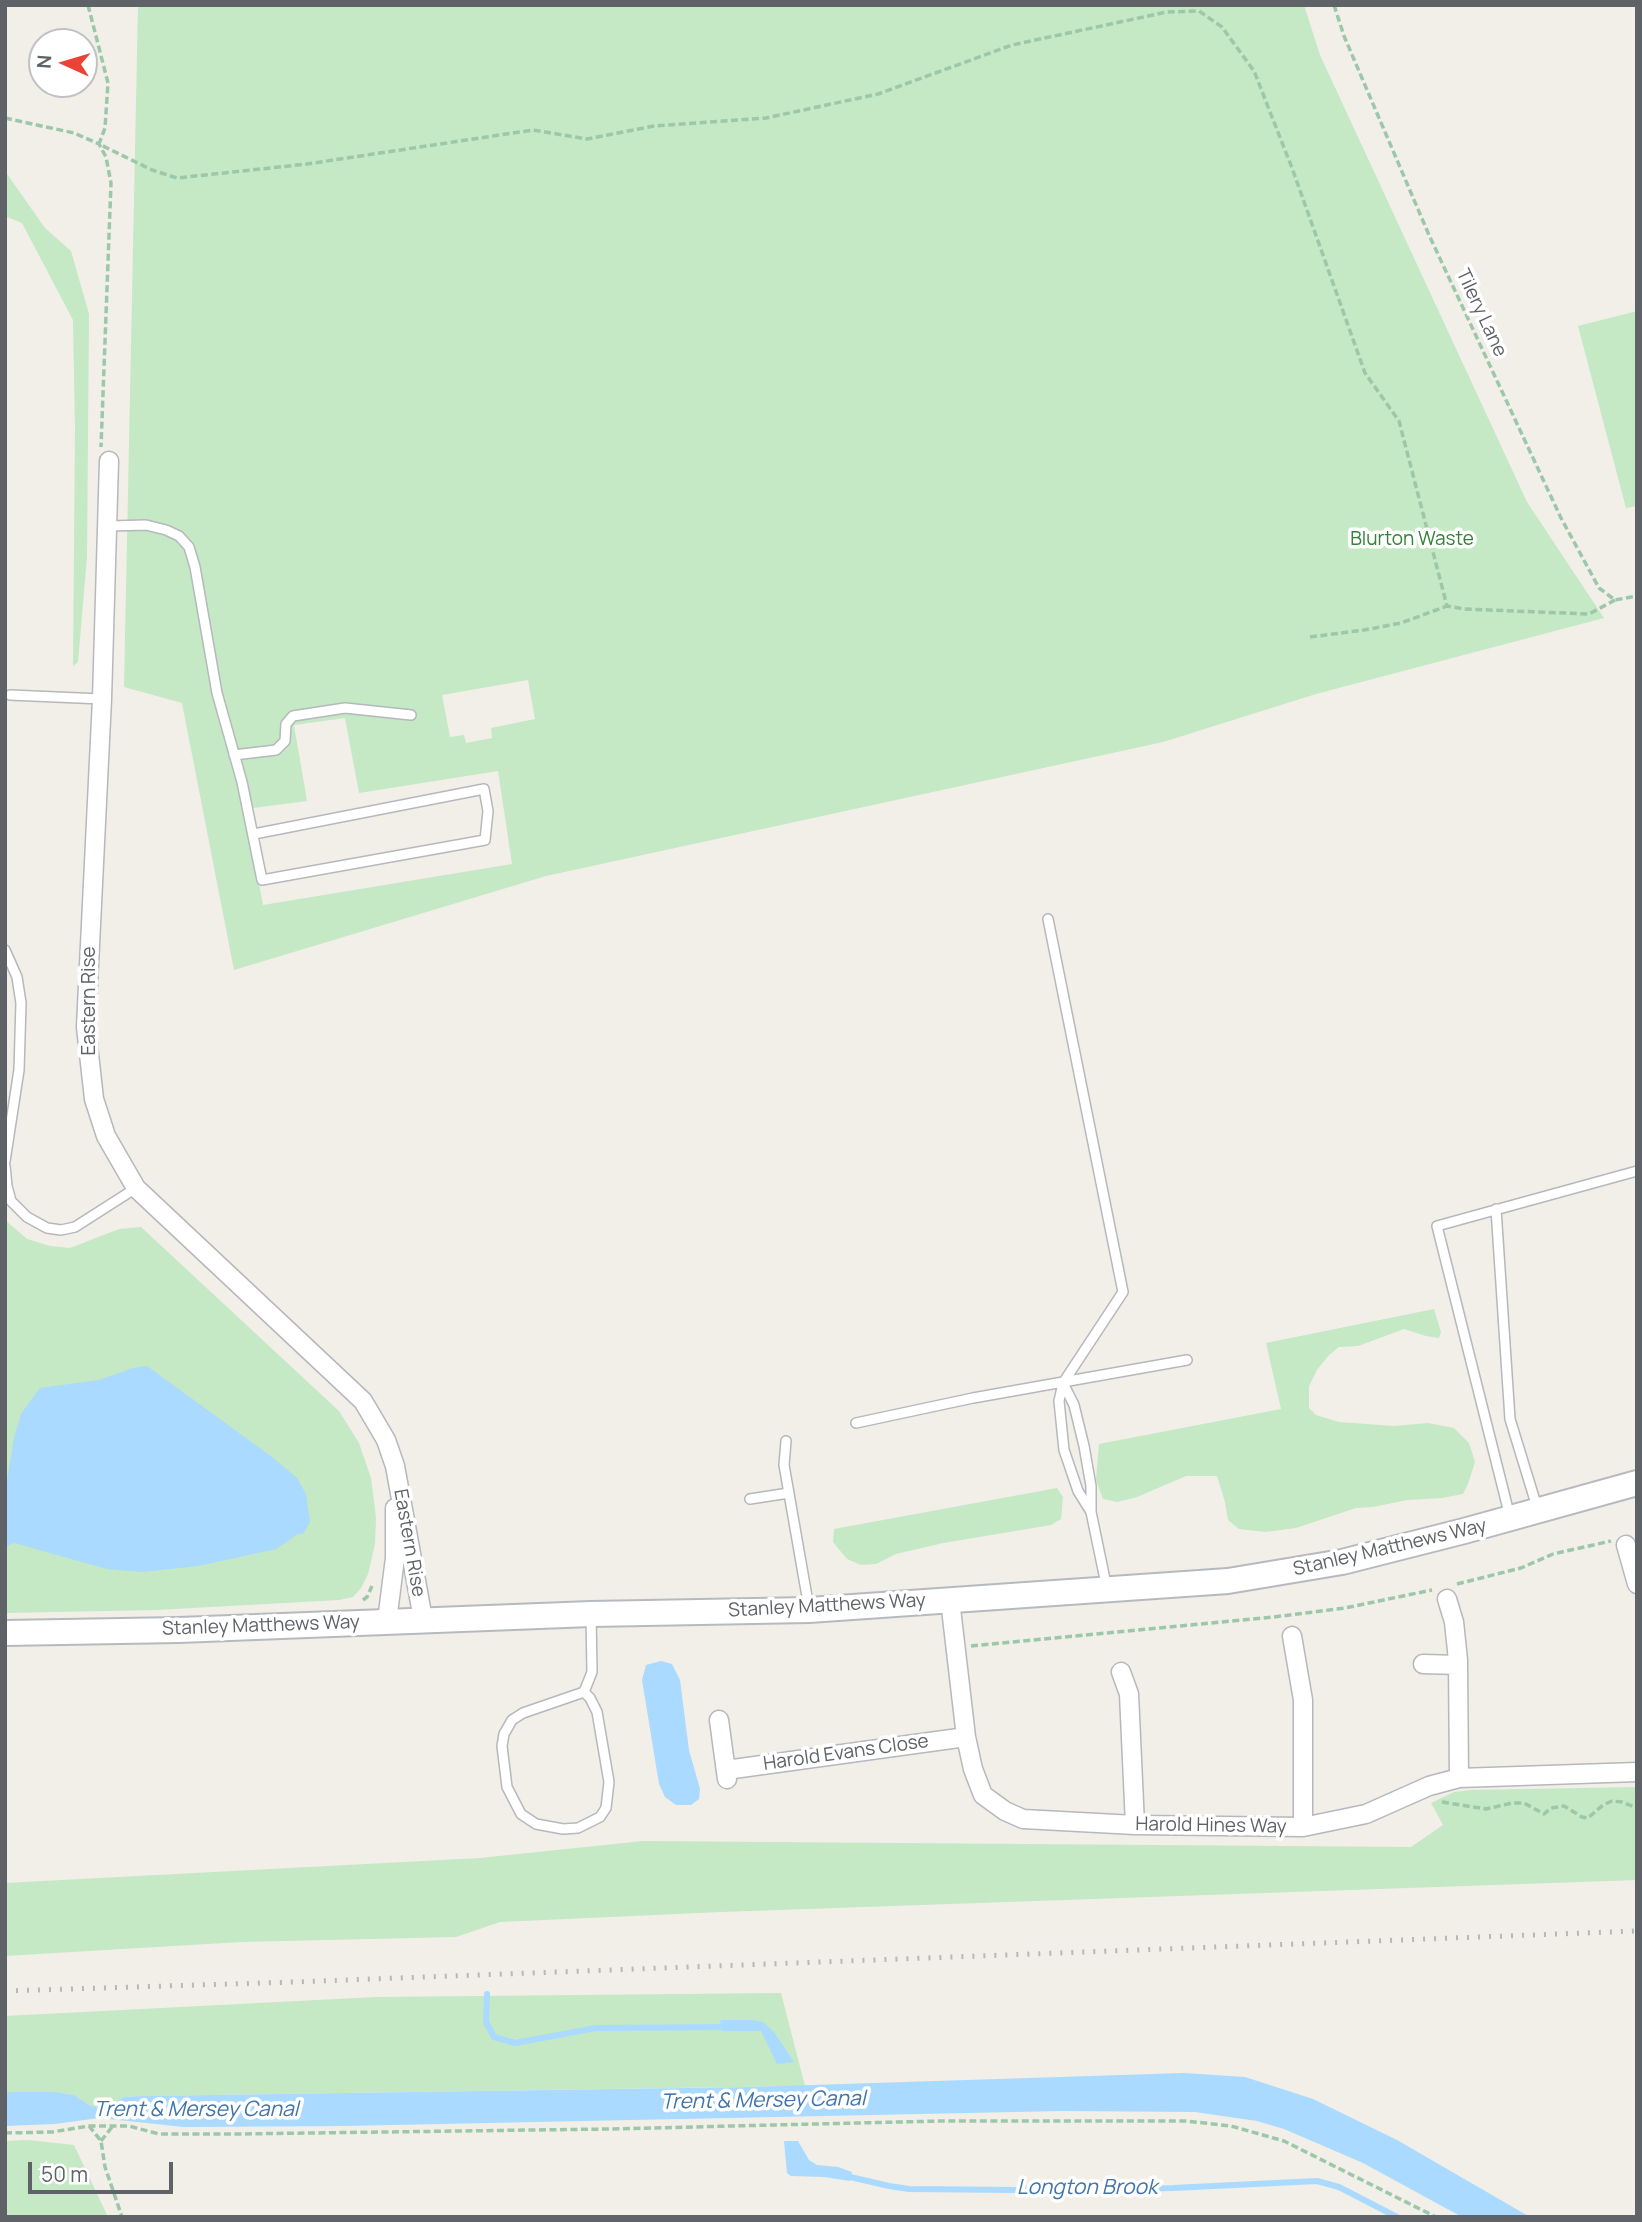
<!DOCTYPE html>
<style>
body{margin:0}
#map{position:relative;width:1642px;height:2222px;overflow:hidden;background:#f1efe8;font-family:Manrope,sans-serif}
canvas{display:block}
.frame{position:absolute;inset:0;border:7px solid #5f6368;pointer-events:none}
.north{position:absolute;left:28px;top:28px;width:70px;height:70px;box-sizing:border-box;background:#fff;border:2px solid #bfc1c3;border-radius:50%;rotate:274deg;font-size:19px;font-weight:700;line-height:28px;text-align:center;color:#5f6368}
.north::after{content:'';display:block;margin:auto;width:24px;height:32px;background:#ea4335;clip-path:polygon(50% 0,100% 100%,50% 72%,0 100%)}
.scale{position:absolute;left:28px;top:2162px;width:145px;height:32px;box-sizing:border-box;border:4px solid #5f6368;border-top:0;padding-left:9px;font-size:21px;line-height:24px;white-space:nowrap;color:#5f6368;-webkit-text-stroke:5px #fff;paint-order:stroke}
</style>
<div id="map">
<canvas width="1642" height="2222"></canvas>
<div class="frame"></div>
<div class="north">N</div>
<div class="scale">50 m</div>
</div>
<script>
const ctx = document.querySelector('canvas').getContext('2d');
ctx.lineJoin = 'round';
function fill(path, color) { ctx.fillStyle = color; ctx.fill(path, 'evenodd'); }
const toPath = rows => new Path2D(rows.map(r => 'M' + r).join(''));
function strokePath(path, color, width, dash) { ctx.strokeStyle = color; ctx.lineWidth = width; ctx.lineCap = dash ? 'butt' : 'round'; ctx.setLineDash(dash || []); ctx.stroke(path); }
function label(font, color, halo, rows, align = 'center') {
  ctx.font = font + ' Manrope,sans-serif'; ctx.lineWidth = 7; ctx.setLineDash([]); ctx.textBaseline = 'middle'; ctx.strokeStyle = halo; ctx.fillStyle = color; for (const [text, x, y, turn = 0] of rows) {
    ctx.save(); ctx.translate(x, y); ctx.rotate((+turn || 0) * Math.PI / 180); ctx.textAlign = isNaN(turn) ? turn : align; if (halo) ctx.strokeText(text, 0, 0); ctx.fillText(text, 0, 0); ctx.restore();
  }
}
const green = toPath([
 [138,5,1304,5,1320,55,1527,502,1604,618,1316,694,1163,742,546,876,234,970,182,703,124,687],
 [528,680,535,719,491,728,492,738,466,743,464,735,450,737,442,695],
 [345,718,359,793,498,771,512,864,263,905,245,809,307,801,294,725],
 [5,171,45,228,71,251,89,314,87,557,78,662,73,666,75,428,73,320,22,223,5,216],
 [1637,311,1637,506,1626,508,1578,326],
 [5,1220,27,1239,50,1246,70,1248,119,1229,141,1227,339,1411,359,1443,371,1478,376,1518,375,1544,368,1574,361,1588,353,1597,339,1600,156,1610,5,1613],
 [1434,1309,1441,1332,1439,1338,1426,1336,1404,1329,1358,1346,1339,1347,1329,1355,1317,1370,1309,1386,1309,1408,1316,1415,1339,1422,1394,1426,1428,1423,1454,1428,1469,1443,1475,1462,1468,1484,1463,1494,1442,1498,1407,1500,1373,1507,1356,1508,1296,1528,1265,1532,1239,1529,1228,1520,1225,1502,1217,1476,1186,1476,1137,1497,1117,1502,1103,1499,1096,1480,1099,1444,1281,1409,1266,1343],
 [1057,1488,1063,1497,1061,1519,1051,1525,943,1543,896,1554,876,1564,861,1565,847,1559,833,1542,834,1529],
 [1637,1787,1637,1880,721,1912,500,1922,456,1937,241,1942,5,1956,5,1883,480,1858,643,1841,1411,1847,1443,1825,1431,1803,1454,1792,1471,1790],
 [781,1993,805,2086,143,2096,124,2097,105,2107,91,2106,74,2095,56,2092,5,2092,5,2016,376,1997],
 [28,2140,74,2145,108,2217,5,2217,5,2141]
]);
const water = toPath([
 [147,1366,272,1457,297,1478,306,1494,310,1522,303,1534,298,1534,276,1549,198,1566,141,1572,107,1569,14,1543,5,1547,5,1493,14,1438,21,1414,40,1388,99,1380,133,1368],
 [661,1661,672,1664,680,1680,689,1750,700,1789,699,1799,691,1805,676,1805,665,1797,659,1784,642,1680,646,1665],
 [720,2020,752,2020,763,2022,774,2032,794,2062,777,2064,761,2031,722,2031],
 [1184,2073,1245,2077,1313,2099,1397,2140,1530,2217,1462,2217,1363,2163,1284,2129,1257,2121,1195,2112,1063,2111,345,2126,184,2127,99,2118,55,2124,5,2126,5,2092,56,2092,74,2095,91,2106,105,2107,124,2097,143,2096,750,2087],
 [784,2141,798,2141,809,2160,817,2165,838,2167,852,2172,850,2181,824,2177,791,2176,787,2173]
]);
const stream = toPath([
 [487,1994,486,2022,494,2037,515,2043,596,2028,728,2027],
 [846,2176,889,2186,909,2189,1018,2190,1045,2186,1107,2189,1173,2188,1317,2181,1339,2187,1397,2217]
]);
const path = toPath([
 [88,5,108,83,105,128,99,144,152,170,177,178,307,164,533,130,587,139,654,126,766,118,878,94,1012,45,1167,12,1199,11,1222,27,1254,71,1292,168,1365,373,1399,421,1447,606,1464,609,1589,614,1615,600],
 [1334,5,1344,36,1429,235,1561,518,1599,588,1615,600,1637,596],
 [5,118,74,133,99,144,106,157,111,183,101,447],
 [1310,637,1364,630,1401,623,1447,606],
 [1457,1584,1521,1568,1553,1554,1611,1541],
 [363,1600,367,1597,372,1586],
 [971,1646,1274,1617,1345,1608,1432,1590],
 [1442,1802,1486,1809,1512,1803,1524,1803,1544,1814,1551,1808,1564,1806,1582,1817,1588,1818,1603,1805,1612,1801,1622,1802,1637,1808],
 [89,2126,101,2141,105,2167,122,2217],
 [5,2133,52,2132,89,2126,129,2126,159,2134,236,2134,608,2129,941,2121,1186,2121,1231,2126,1284,2141,1436,2217],
 [101,2141,112,2127]
]);
const lane = toPath([
 [109,526,146,525,166,530,179,536,189,547,195,567,217,693,242,782,262,880,485,840,488,811,484,789,254,834],
 [10,695,102,699],
 [234,755,276,750,285,741,286,724,293,716,345,708,411,715],
 [1048,919,1123,1292,1063,1383,1059,1401,1064,1450,1078,1491,1091,1512],
 [5,950,17,977,21,1003,19,1070,5,1161],
 [5,1166,7,1186,11,1201,27,1217,47,1228,61,1230,75,1227,136,1188],
 [1496,1209,1510,1419,1537,1507],
 [1063,1383,1074,1405,1084,1446,1091,1486,1091,1512,1107,1589],
 [856,1423,973,1398,1187,1360],
 [786,1441,784,1465,809,1608],
 [750,1499,789,1493],
 [1510,1517,1437,1226,1637,1171],
 [584,1692,590,1698,597,1712,609,1782,606,1808,600,1817,578,1828,563,1829,536,1824,521,1814,507,1787,502,1746,504,1734,512,1720,523,1713,584,1692,592,1672,591,1615]
]);
const street = toPath([
 [109,461,102,699,86,1027,94,1099,106,1136,136,1188,363,1401,386,1440,395,1466,423,1619],
 [1626,1545,1637,1584],
 [1447,1599,1454,1622,1458,1660,1459,1778],
 [950,1600,966,1737,973,1769,983,1795,1005,1811,1023,1819,1135,1825,1303,1827,1366,1814,1429,1786,1459,1778,1637,1772],
 [387,1621,395,1558,395,1508],
 [1292,1636,1303,1700,1303,1827],
 [1423,1664,1458,1665],
 [1121,1672,1129,1694,1135,1825],
 [719,1720,727,1779],
 [726,1770,966,1737]
]);
const secondary = toPath([
 [5,1633,179,1630,591,1614,809,1610,1228,1581,1342,1562,1464,1531,1637,1483]
]);
const rail = toPath([
 [5,1991,294,1982,1637,1931]
]);
const streetNames = [
 ["Tilery Lane",1481,313,65],
 ["Eastern Rise",90,1001,-90],
 ["Eastern Rise",409,1543,80],
 ["Stanley Matthews Way",1390,1548,-13],
 ["Stanley Matthews Way",827,1606,-3],
 ["Stanley Matthews Way",261,1626,-2],
 ["Harold Evans Close",846,1753,-8],
 ["Harold Hines Way",1211,1826,1]
];
const parkNames = [
 ["Blurton Waste",1412,540]
];
const waterNames = [
 ["Trent & Mersey Canal",763,2101,-1],
 ["Trent & Mersey Canal",196,2110],
 ["Longton Brook",1087,2188]
];
fill(green, '#c5e8c5');
fill(water, '#aadaff');
strokePath(stream, '#aadaff', 6);
strokePath(lane, '#b5b8bc', 12);
strokePath(street, '#b5b8bc', 21);
strokePath(secondary, '#b6babf', 28);
strokePath(path, '#9cc7a9', 3.5, [7, 3.5]);
strokePath(lane, '#fff', 9);
strokePath(street, '#fff', 18);
strokePath(secondary, '#fff', 24);
strokePath(rail, '#b6b7b8', 5, [2, 9]);
label('19px', '#5f6368', '#fff', streetNames);
label('19px', '#348238', '#fff', parkNames);
label('italic 21px', '#4174aa', '#fff', waterNames);
</script>
